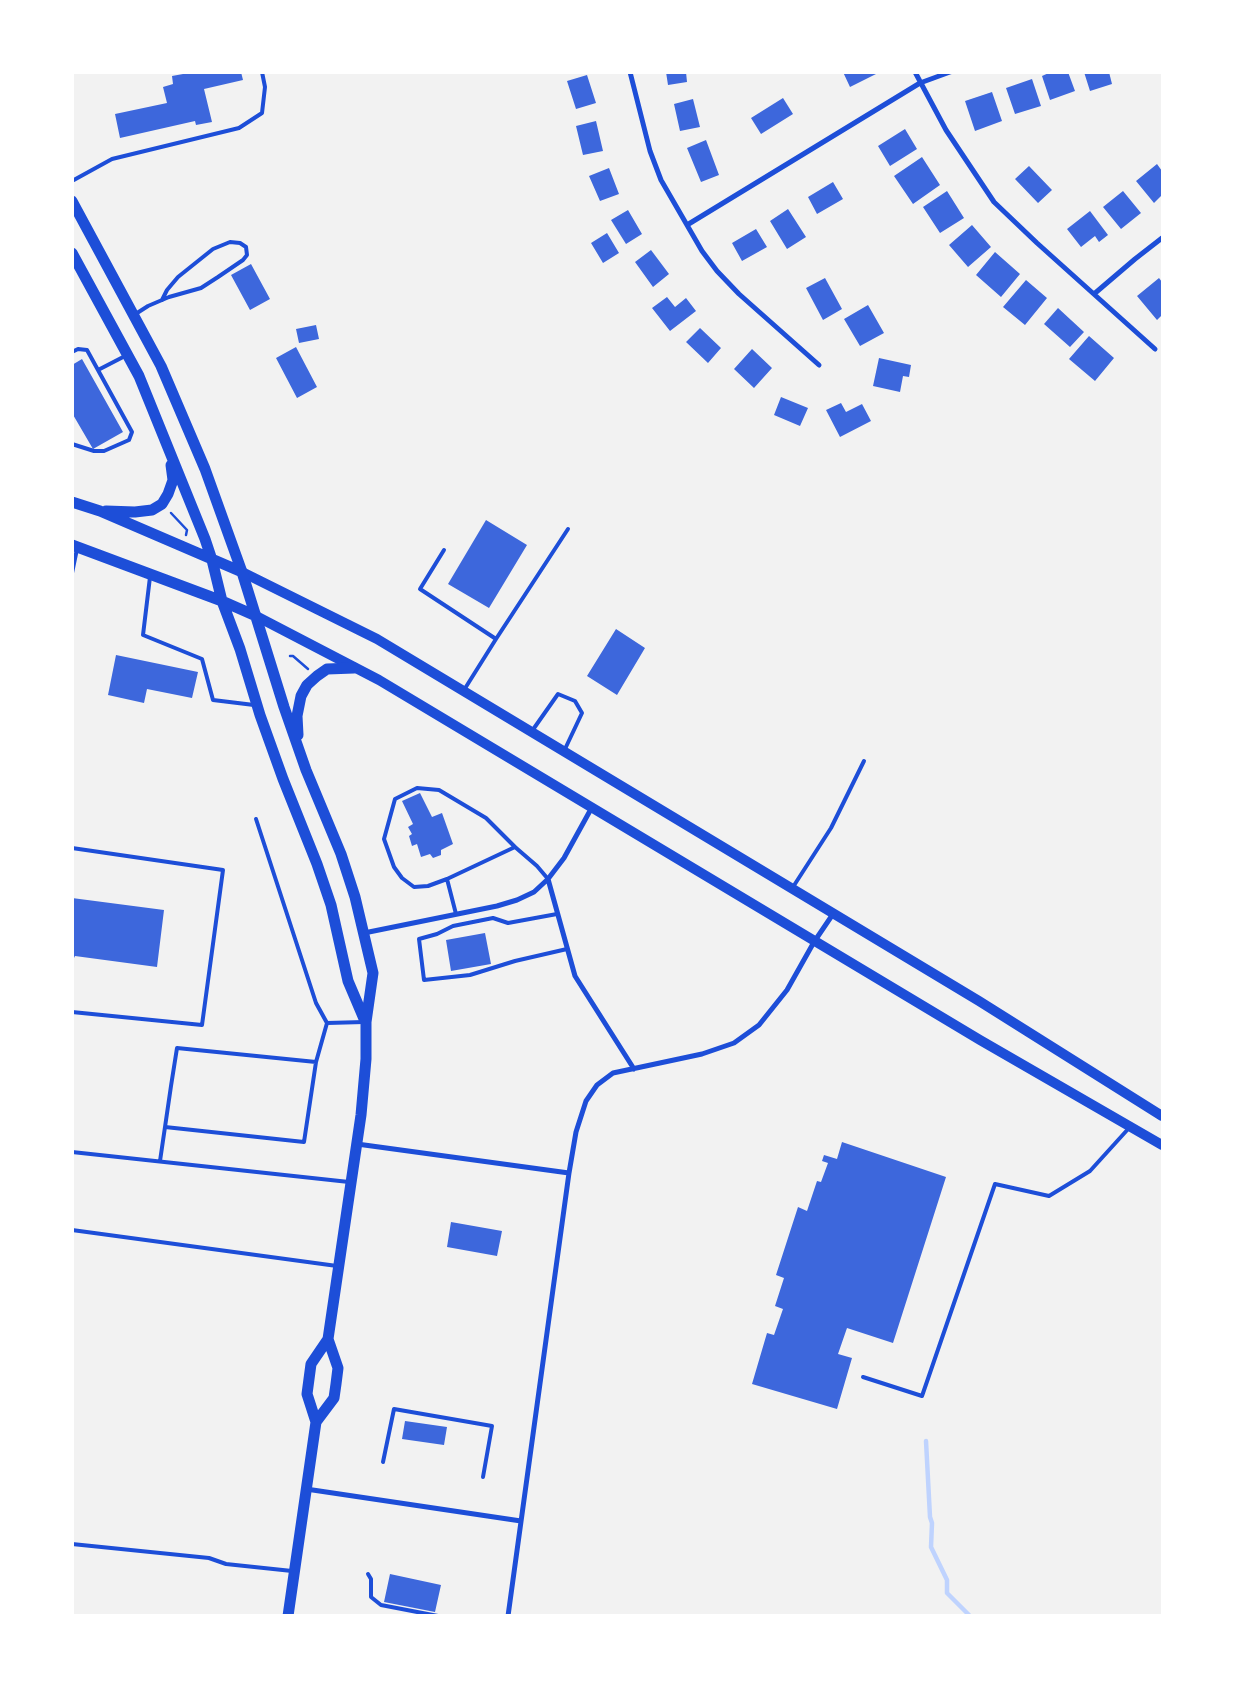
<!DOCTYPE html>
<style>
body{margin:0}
#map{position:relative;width:1235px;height:1688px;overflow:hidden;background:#f2f2f2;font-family:"Exo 2",sans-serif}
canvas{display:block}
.frame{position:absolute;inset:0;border:74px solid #fff;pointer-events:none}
</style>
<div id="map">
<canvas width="1235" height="1688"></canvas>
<div class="frame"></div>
</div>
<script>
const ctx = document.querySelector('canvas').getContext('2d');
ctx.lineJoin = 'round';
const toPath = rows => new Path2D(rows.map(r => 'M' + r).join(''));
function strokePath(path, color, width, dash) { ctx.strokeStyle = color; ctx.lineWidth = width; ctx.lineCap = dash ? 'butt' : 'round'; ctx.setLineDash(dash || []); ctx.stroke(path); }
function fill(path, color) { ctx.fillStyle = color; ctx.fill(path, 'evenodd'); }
const stream = toPath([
 [926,1441,930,1517,932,1523,931,1547,947,1580,947,1593,970,1616]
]);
const building = toPath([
 [183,72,241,72,243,80,204,89,212,122,196,125,195,121,120,138,115,114,167,103,163,87,173,84,172,76,183,74],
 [666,72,686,72,687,82,668,85],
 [843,72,880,72,850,87],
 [1051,72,1068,72,1075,91,1050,100,1042,76],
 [1084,72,1109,72,1112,84,1090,91],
 [587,75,596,103,576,109,567,81],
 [1032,79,1041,106,1015,114,1006,88],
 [992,92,1002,121,975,131,965,101],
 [783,98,793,114,761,134,751,118],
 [693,99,700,127,680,131,674,104],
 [596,121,603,151,583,155,576,126],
 [905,129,917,149,890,166,878,146],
 [706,140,719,175,701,182,687,148],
 [922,157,940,185,913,204,894,176],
 [1157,164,1162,171,1162,195,1154,203,1136,181],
 [1029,166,1052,190,1038,203,1015,179],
 [609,168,619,194,600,201,589,176],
 [833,182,843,199,817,214,808,197],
 [947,191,964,218,940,233,923,207],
 [1123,191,1141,213,1121,229,1103,207],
 [788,209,806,237,787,249,770,221],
 [628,210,642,234,626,244,611,220],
 [1090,211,1108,235,1099,242,1095,236,1081,247,1067,229],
 [972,225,991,247,968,267,949,245],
 [756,229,767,247,742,261,732,243],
 [607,233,619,253,603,263,591,243],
 [651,250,669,274,653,287,635,262],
 [995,252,1020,274,1001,297,976,275],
 [251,264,270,299,250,310,231,275],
 [825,278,842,309,823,320,806,288],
 [1159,278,1162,282,1162,315,1157,320,1137,296],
 [1026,280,1047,298,1025,325,1003,307],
 [667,297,675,307,686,298,696,311,670,331,652,308],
 [868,305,884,333,860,346,844,319],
 [1058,308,1084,332,1070,347,1044,324],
 [316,325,319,339,299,343,296,329],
 [700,328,721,348,708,363,686,342],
 [1089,336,1114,358,1095,381,1069,359],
 [296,347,317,387,297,398,276,358],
 [752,349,772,368,754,388,734,369],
 [879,358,911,365,909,377,903,376,900,392,873,386],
 [82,359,123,432,93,449,72,413,72,365],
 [781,397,808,408,800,426,774,415],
 [841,403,846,412,862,404,871,421,840,437,826,410],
 [486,520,527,545,489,608,448,584],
 [616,629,645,648,617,695,587,676],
 [116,655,198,672,192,698,147,689,144,703,108,695],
 [420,793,432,817,442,813,453,844,441,850,441,855,433,858,430,854,421,857,417,844,412,846,409,836,412,834,408,827,413,824,402,801],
 [72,898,164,910,157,967,75,956,72,962],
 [485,933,491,964,451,971,446,940],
 [842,1142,946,1177,893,1343,847,1328,838,1354,852,1358,837,1409,752,1384,767,1333,774,1335,783,1309,775,1306,784,1278,776,1275,798,1207,807,1211,817,1181,821,1182,828,1163,822,1161,824,1155,837,1159],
 [451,1222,502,1231,497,1256,447,1247],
 [405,1421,447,1427,444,1445,402,1439],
 [390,1574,441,1585,435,1612,384,1602]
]);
const path = toPath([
 [171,513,187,530,186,535],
 [290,656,293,656,308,669]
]);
const service = toPath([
 [72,181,112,159,239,128,262,113,265,87,262,72],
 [134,315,148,306,169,297,201,288,218,277,243,260,247,255,246,247,240,243,230,242,213,249,178,277,167,290,162,300],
 [72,352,78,349,87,350,132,432,129,440,104,451,94,451,72,444],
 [98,370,127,355],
 [444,550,420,589,496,639,464,690],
 [72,573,77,549],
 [150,577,143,635,202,659,213,700,254,705],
 [496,639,568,529],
 [532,731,558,694,575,701,582,713,565,749],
 [256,819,316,1003,327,1023],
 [72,848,223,870,202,1025,72,1012],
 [447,879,515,847,537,866,548,879],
 [793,887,831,828,864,761],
 [456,914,447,879,428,886,414,887,402,878,394,867,384,839,395,799,417,788,439,790,486,818,515,847],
 [557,914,508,923,493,918,453,926,437,934,419,939,424,980,470,975,515,961,567,949],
 [316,1062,327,1023,364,1022],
 [72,1152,349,1182],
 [160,1161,165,1127,171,1086,177,1048,316,1062,304,1142,165,1127],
 [72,1230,337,1266],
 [863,1377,922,1396,995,1184,1049,1196,1090,1171,1129,1128],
 [383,1462,394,1409,492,1426,483,1477],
 [72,1544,209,1558,226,1564,292,1571],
 [368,1574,371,1579,371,1597,381,1605,438,1616]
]);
const minor = toPath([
 [630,72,650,151,661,180,702,251,717,271,739,294,819,365],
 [915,72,946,130,994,202,1037,243,1155,349],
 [687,225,920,83,950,72],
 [1094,294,1135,259,1162,238],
 [548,879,575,976,634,1069],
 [364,933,497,906,517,900,534,892,548,879,564,858,591,809],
 [357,1144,569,1173],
 [306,1489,521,1521],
 [508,1616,569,1173,576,1132,586,1101,597,1085,613,1073,702,1054,734,1043,759,1025,787,990,814,942,833,914]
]);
const secondary = toPath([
 [242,572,377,639,979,1001,1162,1116],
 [256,616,379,680,980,1040,1162,1145]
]);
const primary = toPath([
 [72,201,161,366,205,469,242,572,284,707,306,770,341,854,355,897,373,973,366,1022,366,1059,361,1115,328,1339,311,1364,307,1394,316,1422,288,1616],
 [72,253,139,376,205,539,212,560,222,601,240,649,260,715,283,779,317,864,331,905,348,981,365,1021],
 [72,502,100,511,242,572],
 [106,511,135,512,152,510,162,504,168,494,173,480,171,465],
 [72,545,222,601,256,616],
 [298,735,297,716,301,696,307,685,317,676,327,669,354,668],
 [316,1422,334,1398,336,1384,338,1368,328,1339]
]);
strokePath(stream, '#bfd3fe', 4.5);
fill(building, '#3d67dc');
strokePath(path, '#1d4ed8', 2.5);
strokePath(service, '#1d4ed8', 4);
strokePath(minor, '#1d4ed8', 5);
strokePath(secondary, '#1d4ed8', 10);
strokePath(primary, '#1d4ed8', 11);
</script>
